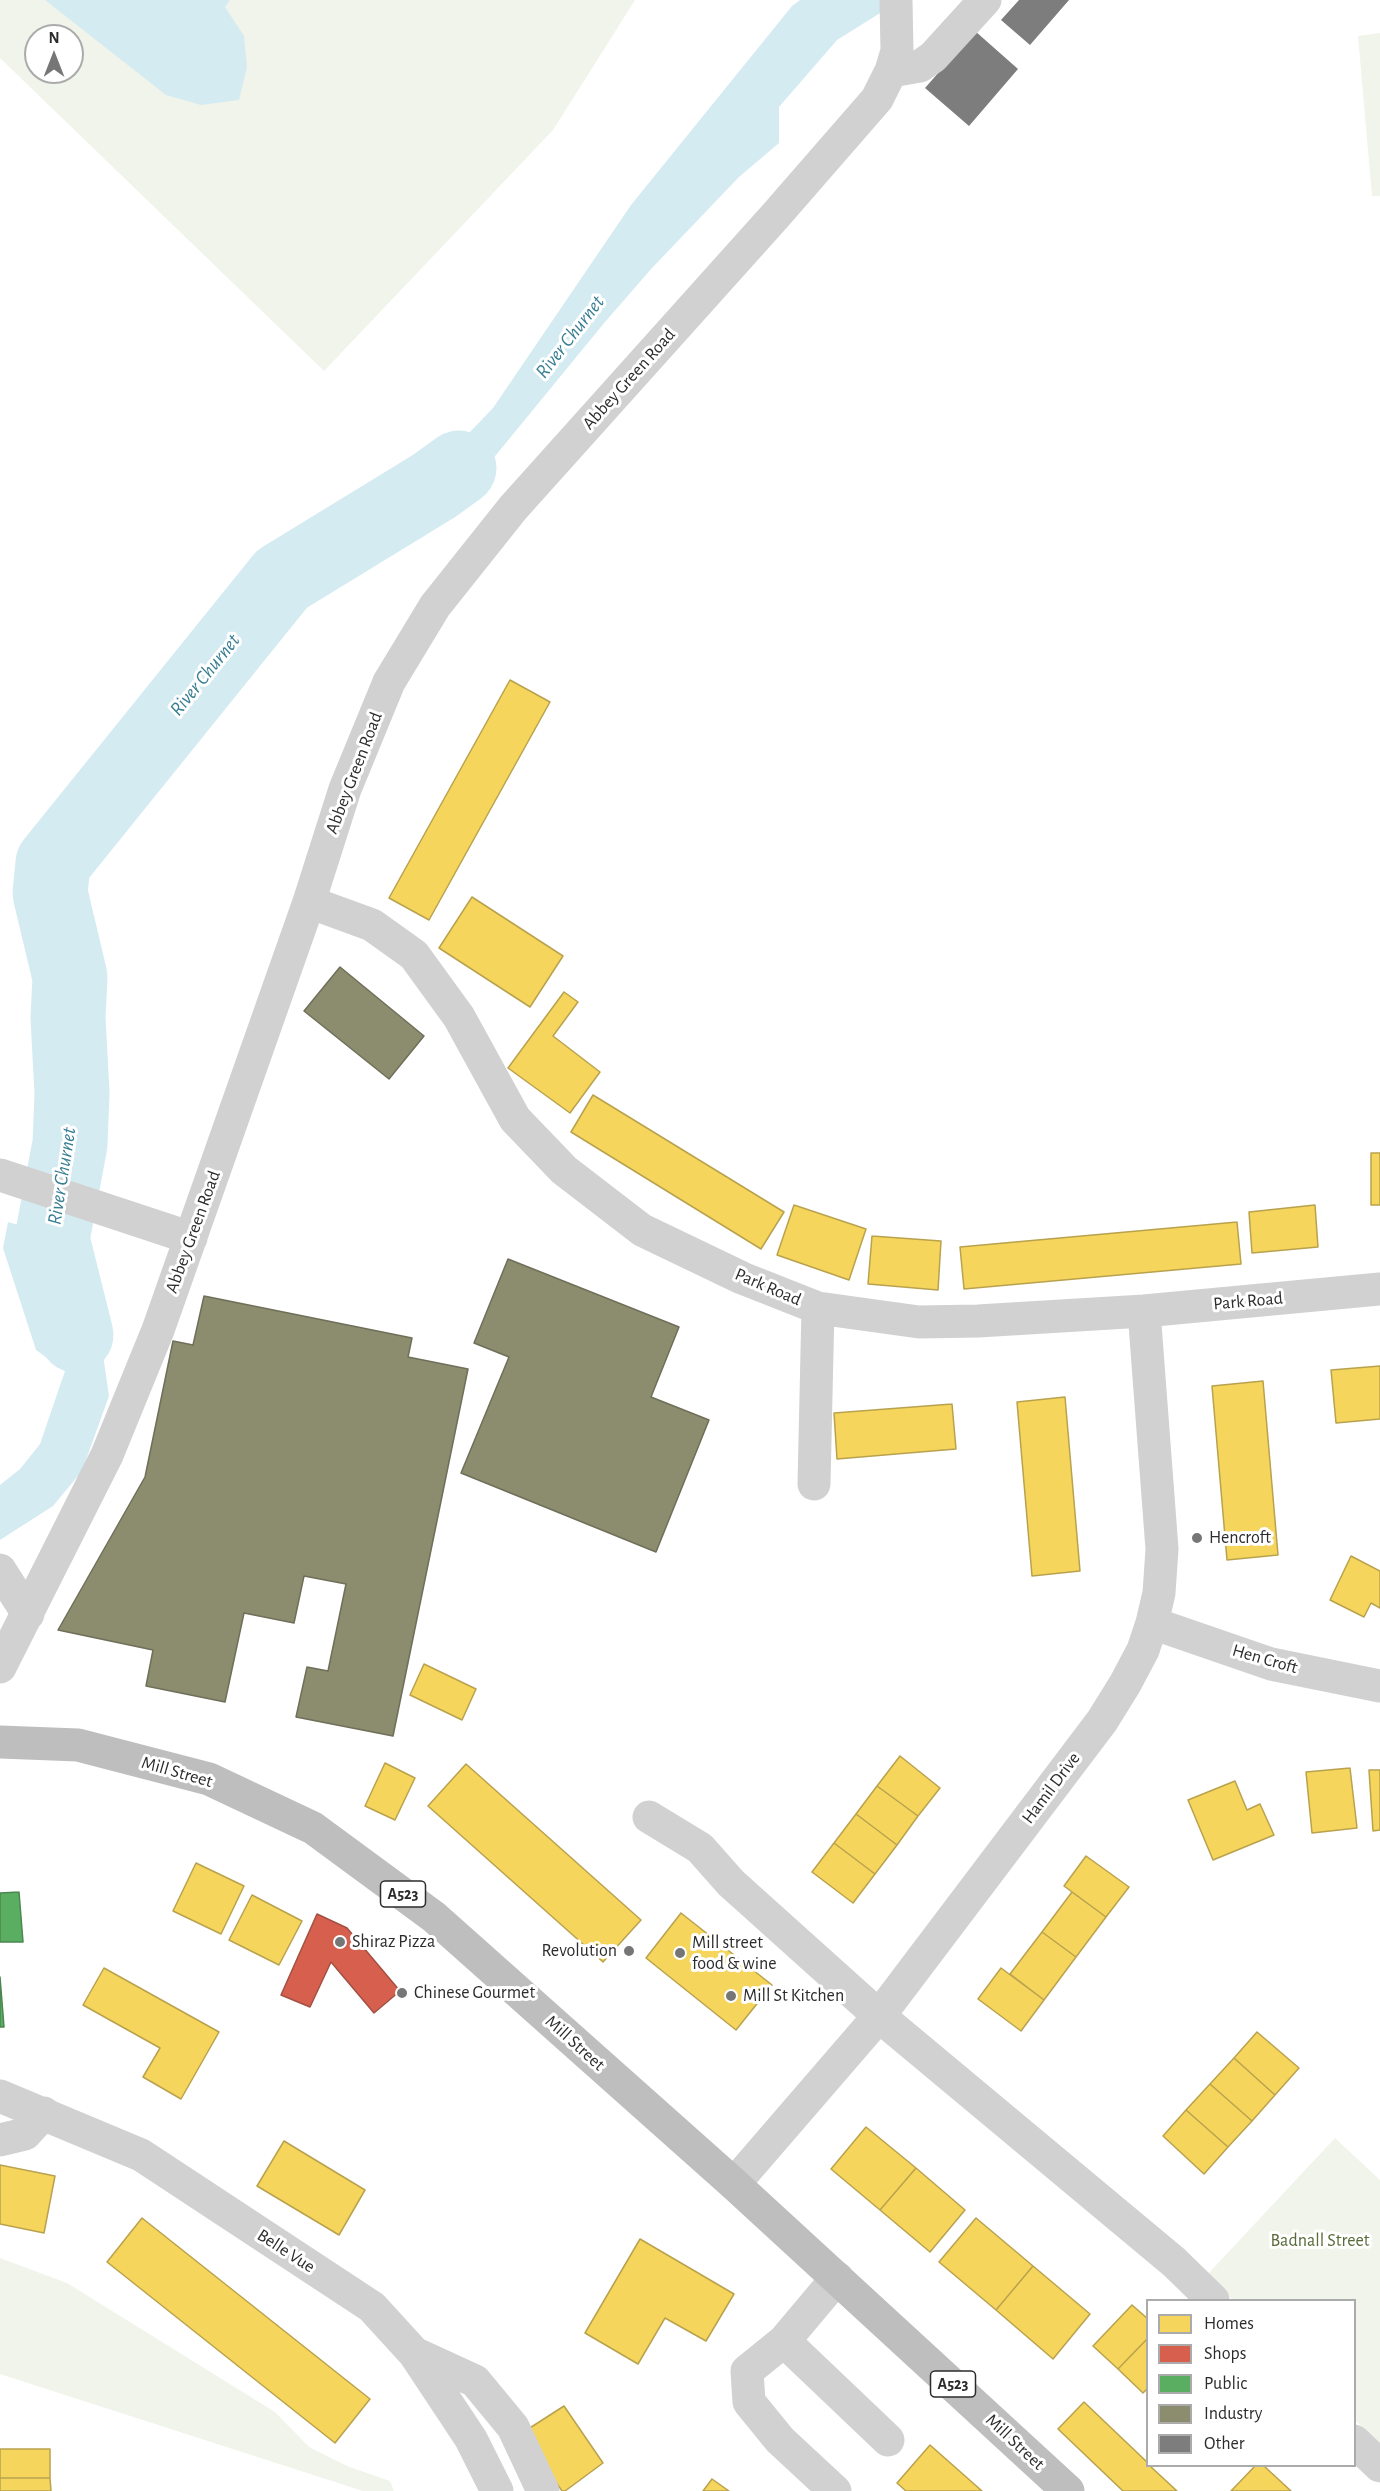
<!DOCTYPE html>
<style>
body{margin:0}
#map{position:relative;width:1380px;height:2491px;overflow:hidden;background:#fff;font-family:"Alegreya Sans",sans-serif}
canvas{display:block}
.legend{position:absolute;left:1146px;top:2299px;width:210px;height:168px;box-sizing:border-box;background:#fff;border:2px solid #ababab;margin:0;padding:8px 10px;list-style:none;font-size:18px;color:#2c2c2c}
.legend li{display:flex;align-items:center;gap:12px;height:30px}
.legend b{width:30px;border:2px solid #ababab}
.north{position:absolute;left:24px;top:24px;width:60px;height:60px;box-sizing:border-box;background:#fff;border:2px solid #ababab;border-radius:50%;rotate:0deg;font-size:16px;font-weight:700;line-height:24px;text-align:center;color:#2c2c2c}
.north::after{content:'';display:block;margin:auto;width:21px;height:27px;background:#767676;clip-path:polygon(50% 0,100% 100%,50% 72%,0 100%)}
</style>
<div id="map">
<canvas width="1380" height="2491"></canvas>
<ul class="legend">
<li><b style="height:16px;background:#f6d55c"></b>Homes</li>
<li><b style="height:16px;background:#d6604d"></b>Shops</li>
<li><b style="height:16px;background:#5aae61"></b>Public</li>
<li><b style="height:16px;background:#8c8c6e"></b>Industry</li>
<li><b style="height:16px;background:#7d7d7d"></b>Other</li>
</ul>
<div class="north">N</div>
</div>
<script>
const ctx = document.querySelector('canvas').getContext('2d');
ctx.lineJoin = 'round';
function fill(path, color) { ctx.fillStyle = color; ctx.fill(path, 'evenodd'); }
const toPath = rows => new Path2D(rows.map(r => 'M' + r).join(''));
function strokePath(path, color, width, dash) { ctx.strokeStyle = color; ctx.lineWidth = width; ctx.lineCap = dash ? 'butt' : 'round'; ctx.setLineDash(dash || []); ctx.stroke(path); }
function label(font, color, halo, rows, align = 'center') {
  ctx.font = font + ' "Alegreya Sans",sans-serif'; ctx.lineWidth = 6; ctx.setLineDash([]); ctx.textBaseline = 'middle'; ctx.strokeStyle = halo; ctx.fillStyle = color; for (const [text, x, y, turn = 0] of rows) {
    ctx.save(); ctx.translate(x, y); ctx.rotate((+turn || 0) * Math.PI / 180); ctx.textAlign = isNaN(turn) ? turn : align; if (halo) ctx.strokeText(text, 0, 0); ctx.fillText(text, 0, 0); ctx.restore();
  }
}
const green = toPath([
 [0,0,635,0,553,130,324,371,0,58],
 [36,36,72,36,72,72,36,72],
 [1380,33,1380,196,1372,196,1358,36],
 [1335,2138,1380,2180,1380,2445,1355,2420,1354,2300,1233,2300,1207,2275],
 [0,2258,67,2283,275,2412,309,2447,347,2466,390,2481,394,2491,363,2491,0,2374]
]);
const water = toPath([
 [45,0,230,0,225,7,244,36,247,67,239,100,201,105,166,95],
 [800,0,901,0,837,40,779,107,779,143,739,177,652,268,605,322,464,494,383,536,365,514,445,458,493,408,631,205,792,6],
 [8,1222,87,1245,109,1396,82,1471,53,1506,0,1540,0,1485,20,1469,40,1444,65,1371,36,1350,3,1248]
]);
const homes = toPath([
 [510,680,550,702,429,920,389,898,510,680],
 [472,897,563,956,530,1007,439,948,472,897],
 [564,992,578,1002,553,1036,600,1072,570,1113,508,1068,564,992],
 [593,1095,784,1212,761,1249,571,1132,593,1095],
 [1371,1153,1380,1153,1380,1205,1371,1205,1371,1153],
 [794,1205,866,1229,849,1280,777,1255,794,1205],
 [1315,1205,1318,1247,1252,1253,1249,1212,1315,1205],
 [1237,1222,1241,1264,964,1289,960,1247,1237,1222],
 [872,1236,941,1241,938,1290,868,1284,872,1236],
 [1380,1366,1380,1419,1336,1423,1331,1370,1380,1366],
 [1263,1381,1278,1555,1227,1560,1212,1386,1263,1381],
 [1065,1397,1080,1571,1032,1576,1017,1402,1065,1397],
 [952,1404,956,1449,837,1459,834,1413,952,1404],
 [1351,1556,1380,1571,1380,1608,1371,1603,1364,1617,1330,1600,1351,1556],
 [424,1664,476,1689,462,1720,410,1695,424,1664],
 [900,1756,940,1788,918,1816,877,1786,900,1756],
 [385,1763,415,1778,395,1820,365,1806,385,1763],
 [466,1764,641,1920,603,1962,428,1806,466,1764],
 [1350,1768,1357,1828,1312,1833,1306,1772,1350,1768],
 [1369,1770,1380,1770,1380,1830,1373,1831,1369,1770],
 [1235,1781,1247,1810,1260,1804,1274,1835,1213,1860,1188,1800,1235,1781],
 [877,1786,918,1816,897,1845,856,1814,877,1786],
 [856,1814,897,1845,875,1874,834,1843,856,1814],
 [834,1843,875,1874,853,1903,812,1872,834,1843],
 [1086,1856,1129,1887,1106,1917,1064,1886,1086,1856],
 [196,1863,244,1886,221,1934,173,1911,196,1863],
 [1072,1892,1106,1917,1076,1957,1042,1932,1072,1892],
 [252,1895,302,1921,279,1965,229,1940,252,1895],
 [681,1913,772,1985,736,2030,646,1958,681,1913],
 [1042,1932,1076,1957,1044,2000,1010,1974,1042,1932],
 [104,1968,219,2032,181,2099,143,2077,160,2048,83,2005,104,1968],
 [1001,1968,1044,2000,1021,2031,978,1999,1001,1968],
 [1257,2032,1299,2068,1275,2095,1234,2058,1257,2032],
 [1234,2058,1275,2095,1252,2121,1210,2084,1234,2058],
 [1210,2084,1252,2121,1228,2147,1186,2110,1210,2084],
 [1186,2110,1228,2147,1204,2174,1163,2136,1186,2110],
 [866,2127,916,2168,880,2210,831,2169,866,2127],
 [284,2141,365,2190,339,2235,257,2186,284,2141],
 [0,2165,55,2176,44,2233,0,2224,0,2165],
 [916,2168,965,2210,930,2252,880,2210,916,2168],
 [142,2218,370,2399,335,2443,107,2262,142,2218],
 [976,2218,1033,2266,996,2310,939,2262,976,2218],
 [640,2239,734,2294,706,2341,665,2318,638,2364,585,2333,640,2239],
 [1033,2266,1090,2314,1053,2359,996,2310,1033,2266],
 [1132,2305,1148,2319,1148,2338,1118,2369,1093,2346,1132,2305],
 [1148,2338,1148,2388,1143,2393,1118,2369,1148,2338],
 [1084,2402,1148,2463,1148,2466,1150,2466,1177,2491,1123,2491,1058,2429,1084,2402],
 [564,2406,603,2463,565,2491,562,2491,522,2433,564,2406],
 [930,2445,982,2491,906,2491,897,2483,930,2445],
 [0,2449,50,2449,50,2478,0,2478,0,2449],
 [1255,2466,1264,2466,1291,2491,1231,2491,1255,2466],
 [0,2478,50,2478,51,2491,0,2491,0,2478],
 [712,2479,729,2491,703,2491,712,2479]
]);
const shops = toPath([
 [317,1914,347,1928,400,1991,374,2013,331,1962,310,2007,281,1995,317,1914]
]);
const public = toPath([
 [19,1892,23,1942,0,1942,0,1893,19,1892],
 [0,1977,4,2027,0,2027,0,1977]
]);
const industry = toPath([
 [340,967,424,1036,389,1079,304,1011,340,967],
 [508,1259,679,1327,651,1397,709,1420,656,1552,461,1473,509,1357,474,1343,508,1259],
 [204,1296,412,1338,408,1357,468,1369,393,1736,296,1717,307,1667,328,1671,346,1584,304,1576,294,1623,244,1613,225,1702,146,1686,153,1650,58,1630,145,1477,173,1341,193,1345,204,1296]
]);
const river = toPath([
 [76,1335,52,1239,70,1144,72,1093,68,1018,70,977,50,893,53,863,282,579,434,486,459,468]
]);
const building = toPath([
 [1019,0,1069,0,1030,45,1001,20],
 [975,31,1018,69,969,126,925,88]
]);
const minor = toPath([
 [891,71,920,66,933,57,985,0],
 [309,902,372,925,414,955,459,1017,515,1119,564,1170,642,1230,742,1278,818,1308,919,1322,978,1321,1144,1311,1380,1289],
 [0,1175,191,1238],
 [814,1484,818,1308],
 [0,1570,28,1614],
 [1152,1623,1271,1664,1380,1686],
 [0,1667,107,1455,158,1330,309,902,345,789,389,682,435,606,513,508,776,215,877,99,891,71,897,51,896,0],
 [649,1817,700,1848,731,1883,879,2016,1174,2262,1213,2300],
 [0,2096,141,2155,372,2307,414,2353,471,2439,497,2491],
 [0,2140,25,2134,44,2113],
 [734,2184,879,2016,1102,1721,1125,1684,1143,1650,1152,1623,1159,1593,1162,1549,1144,1311],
 [784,2341,888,2440],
 [414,2353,475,2381,513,2427,543,2491],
 [1354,2441,1380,2466],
 [835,2491,780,2440,749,2402,747,2371,784,2341,837,2278]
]);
const highway = toPath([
 [0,1742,78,1745,209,1779,313,1828,434,1917,734,2184,1068,2491]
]);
const markers = [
 [1197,1538,6,"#767676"],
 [340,1942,6,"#767676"],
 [629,1951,6,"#767676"],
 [680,1953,6,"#767676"],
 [402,1993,6,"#767676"],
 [731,1996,6,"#767676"]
];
const shields = [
 [403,1894,45],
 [953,2384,45]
];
const shieldNames = [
 ["A523",403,1894],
 ["A523",953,2384]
];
const streetNames = [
 ["Abbey Green Road",629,379,-48],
 ["Abbey Green Road",354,773,-69],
 ["Abbey Green Road",193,1232,-70],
 ["Park Road",768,1287,23],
 ["Park Road",1248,1301,-5],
 ["Hen Croft",1265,1659,16],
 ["Mill Street",177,1772,16],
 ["Hamil Drive",1051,1788,-53],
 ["Mill Street",575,2043,42],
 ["Belle Vue",286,2251,33],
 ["Mill Street",1015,2442,43]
];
const poiNames = [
 ["Hencroft",1209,1538],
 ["Shiraz Pizza",352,1942],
 ["Mill street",692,1943],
 ["food & wine",692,1964],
 ["Revolution",617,1951,"right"],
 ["Chinese Gourmet",414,1993],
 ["Mill St Kitchen",743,1996]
];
const parkNames = [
 ["Badnall Street",1320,2241]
];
const waterNames = [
 ["River Churnet",570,337,-52],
 ["River Churnet",205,675,-51],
 ["River Churnet",62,1176,-81]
];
fill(green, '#f1f4ea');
fill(water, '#d5ebf2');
fill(homes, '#f6d55c');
strokePath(homes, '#b9a24e', 1.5);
fill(shops, '#d6604d');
strokePath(shops, '#a35043', 1.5);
fill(public, '#5aae61');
strokePath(public, '#4c8751', 1.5);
fill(industry, '#8c8c6e');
strokePath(industry, '#6f6f5a', 1.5);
strokePath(river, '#d5ebf2', 75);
fill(building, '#7d7d7d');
strokePath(minor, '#d1d1d1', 33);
strokePath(highway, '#bebebe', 33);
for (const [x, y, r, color] of markers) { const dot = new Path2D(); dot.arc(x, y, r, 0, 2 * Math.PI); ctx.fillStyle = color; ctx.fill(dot); strokePath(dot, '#fff', 2); }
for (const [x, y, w] of shields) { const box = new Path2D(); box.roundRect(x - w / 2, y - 13, w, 26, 4.5); ctx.fillStyle = '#fff'; ctx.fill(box); strokePath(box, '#2c2c2c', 1.5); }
label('bold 16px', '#2c2c2c', null, shieldNames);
label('18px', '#2c2c2c', '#fff', streetNames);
label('18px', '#2c2c2c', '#fff', poiNames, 'left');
label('18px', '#586a38', '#fff', parkNames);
label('italic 20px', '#377e92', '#fff', waterNames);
</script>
